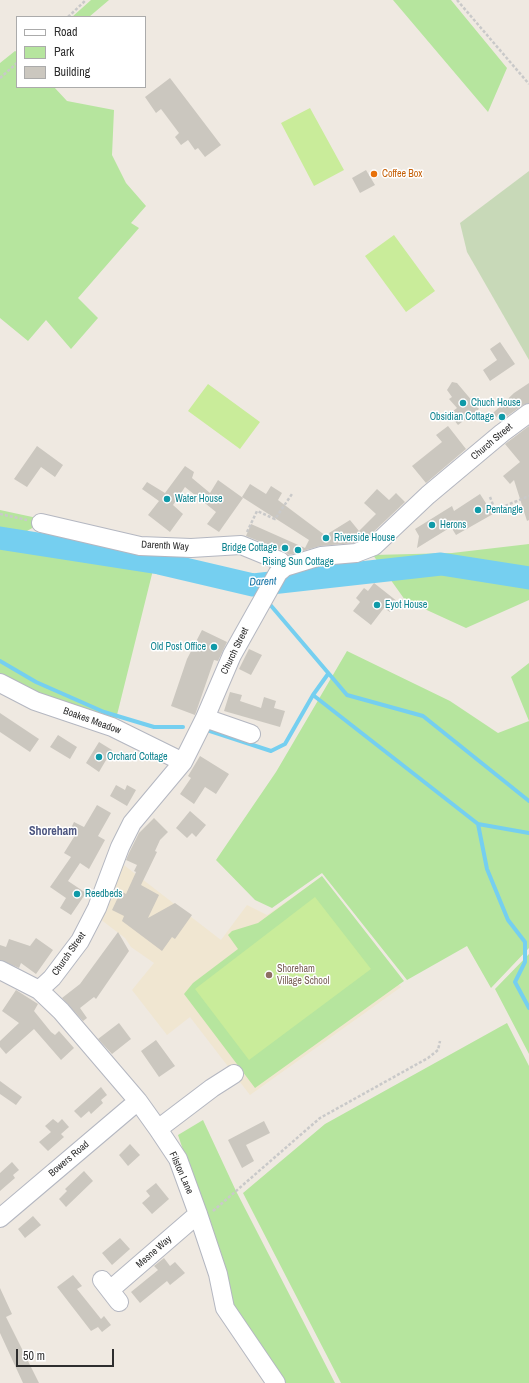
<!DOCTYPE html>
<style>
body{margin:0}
#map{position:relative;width:529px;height:1383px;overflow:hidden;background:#efe9e1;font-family:"Archivo Narrow",sans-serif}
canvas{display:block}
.legend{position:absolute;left:16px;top:16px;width:130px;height:72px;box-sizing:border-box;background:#fff;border:1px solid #ababab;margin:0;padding:5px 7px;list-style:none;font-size:12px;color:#2e2e2e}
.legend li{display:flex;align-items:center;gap:8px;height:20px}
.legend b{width:20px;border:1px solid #ababab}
.scale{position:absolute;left:16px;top:1349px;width:98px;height:18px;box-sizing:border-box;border:2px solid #2e2e2e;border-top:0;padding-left:5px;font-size:12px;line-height:14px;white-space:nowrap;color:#2e2e2e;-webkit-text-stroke:3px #fff;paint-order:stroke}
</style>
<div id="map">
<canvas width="529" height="1383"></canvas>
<ul class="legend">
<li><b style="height:5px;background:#fff"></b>Road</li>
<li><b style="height:11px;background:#b6e59e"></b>Park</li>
<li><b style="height:11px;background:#cbc7bf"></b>Building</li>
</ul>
<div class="scale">50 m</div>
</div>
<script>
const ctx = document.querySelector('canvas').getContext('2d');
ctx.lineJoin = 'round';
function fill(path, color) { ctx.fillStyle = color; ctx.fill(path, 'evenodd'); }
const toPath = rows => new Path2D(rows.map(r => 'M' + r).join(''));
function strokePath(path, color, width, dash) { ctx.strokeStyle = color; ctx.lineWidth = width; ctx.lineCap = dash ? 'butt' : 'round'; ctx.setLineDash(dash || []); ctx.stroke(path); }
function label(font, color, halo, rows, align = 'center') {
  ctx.font = font + ' "Archivo Narrow",sans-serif'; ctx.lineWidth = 3; ctx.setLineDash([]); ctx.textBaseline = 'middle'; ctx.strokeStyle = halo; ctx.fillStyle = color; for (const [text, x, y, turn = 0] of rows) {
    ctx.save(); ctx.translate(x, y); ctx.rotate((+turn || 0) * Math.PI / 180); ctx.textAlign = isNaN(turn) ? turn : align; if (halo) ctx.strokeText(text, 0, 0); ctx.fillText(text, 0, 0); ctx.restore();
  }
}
const education = toPath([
 [120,862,221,940,247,905,267,915,317,880,401,987,250,1095,190,1017,167,1035,132,990,154,963,131,947,125,938,100,919,107,909]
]);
const green = toPath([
 [91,0,109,0,89,17,72,17],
 [393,0,451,0,507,68,488,112],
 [15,51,17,52,17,87,54,87,67,101,114,110,112,155,126,183,146,206,131,223,139,228,78,298,98,318,71,349,46,320,28,341,0,318,0,63],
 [0,510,51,521,41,523,20,535,0,533],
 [529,544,529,600,466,628,405,600,373,555,452,553],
 [0,546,153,570,115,723,38,696,0,675],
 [347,651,450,701,498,733,529,721,511,677,529,663,529,948,491,988,467,946,407,980,322,873,272,908,255,900,216,860,276,772],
 [322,876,404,981,255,1088,184,994,193,983,238,949,228,935,232,931,258,923],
 [529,954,529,1054,495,989],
 [507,1023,529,1066,529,1383,341,1383,243,1193,325,1124],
 [203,1120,236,1191,335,1383,284,1383,232,1306,208,1224,178,1135]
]);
const cemetery = toPath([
 [529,171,529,360,467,252,460,223]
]);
const pitch = toPath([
 [310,108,344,170,314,186,281,123],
 [394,235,435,291,406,312,365,256],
 [208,384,260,422,240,449,188,411],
 [315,897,371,969,249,1060,195,989]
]);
const stream = toPath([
 [253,585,261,595],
 [267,601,347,695,423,716,529,801],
 [0,661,36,682,104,712,154,727,183,727],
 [313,695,478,824,529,833],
 [210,731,271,751,285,744,313,695,328,674],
 [478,824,487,869,508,920,525,942,525,962,515,982,529,1008]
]);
const river = toPath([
 [0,538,159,563,253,585,441,564,529,578]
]);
const building = toPath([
 [170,78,221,145,205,157,198,148,195,150,188,140,181,145,175,137,179,133,161,109,156,113,145,97],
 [366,170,375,185,360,193,352,178],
 [500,342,515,364,490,381,483,370,497,360,490,349],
 [452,382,457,383,479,409,458,425,449,414,457,408,449,399,452,397,447,390],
 [529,383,529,403,523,405,500,421,493,413,514,393],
 [448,426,466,449,426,483,412,466,442,442,436,435],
 [529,426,529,520,527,521,514,480,510,484,503,476,520,462,505,444],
 [37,446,63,465,55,477,41,467,27,487,14,479],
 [185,466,194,472,192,478,210,493,218,480,243,498,219,532,207,524,216,512,185,487,173,505,183,514,170,532,148,515,159,501,142,489,147,482,165,493],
 [250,484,266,494,271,486,282,493,278,500,330,539,329,533,350,520,359,531,376,514,364,503,377,489,389,500,396,493,405,502,368,537,354,543,320,546,289,555,284,551,246,536,251,524,305,548,309,540,242,497],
 [480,494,493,514,456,535,451,527,417,548,419,536,415,529,452,506,454,511],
 [374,583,398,602,390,612,384,608,371,625,353,611,360,602,356,598,364,588,368,591],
 [202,630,227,642,218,661,214,660,195,715,171,706,187,659],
 [249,649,262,655,251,675,239,669],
 [230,692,242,695,240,701,261,708,264,697,276,701,274,708,285,711,280,727,224,711],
 [0,713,39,739,30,752,0,732],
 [58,735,77,747,70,759,50,747],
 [99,742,112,750,99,772,86,763],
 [200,756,229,774,216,794,205,787,194,804,180,794,191,778,188,776],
 [116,785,125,790,127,785,136,790,127,806,110,796],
 [97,805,111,813,98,836,105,840,89,869,80,863,68,881,86,893,71,915,60,908,66,898,50,887,71,857,64,853,74,837,68,834,74,822,84,827],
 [190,811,206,825,196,837,192,833,187,838,176,828],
 [154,818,168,832,160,840,155,851,157,852,141,885,159,895,148,918,175,903,192,915,175,939,172,937,162,951,122,921,124,916,112,910,121,891,126,894,136,872,134,871,137,865,126,860,129,853,139,833],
 [118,932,129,951,96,999,94,997,80,1008,87,1018,83,1021,62,998,80,984],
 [36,938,53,950,36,974,21,963,19,968,0,960,0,945,6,947,9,939,30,946],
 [16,990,38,1004,34,1011,51,1032,55,1035,59,1031,74,1048,61,1060,34,1029,6,1054,0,1047,0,1041,19,1023,2,1011],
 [119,1023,131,1039,112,1054,98,1039],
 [156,1040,175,1066,159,1077,141,1051],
 [0,1081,22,1097,16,1105,0,1094],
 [101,1087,107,1095,101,1100,103,1103,91,1114,89,1111,81,1118,74,1111],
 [53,1119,58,1123,62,1119,69,1127,61,1134,64,1137,48,1151,39,1142,51,1132,45,1126],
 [264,1121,270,1133,246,1145,254,1161,242,1168,228,1140],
 [130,1144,140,1155,128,1166,119,1155],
 [12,1162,19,1170,13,1175,15,1178,0,1191,0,1173],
 [84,1171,93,1181,66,1207,59,1199,67,1191,65,1189],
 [156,1183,169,1199,152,1214,142,1203,150,1196,146,1191],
 [33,1216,41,1225,25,1238,18,1229],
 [120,1238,130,1249,112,1265,102,1253],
 [164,1258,170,1266,175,1262,185,1273,170,1285,167,1281,140,1303,131,1292,158,1270,154,1266],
 [73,1275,82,1286,77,1289,101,1319,104,1316,111,1325,102,1332,98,1327,91,1331,57,1287],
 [0,1288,12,1314,6,1317,39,1383,23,1383,0,1333]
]);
const path = toPath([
 [457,0,529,84],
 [68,17,86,0],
 [0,78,17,63],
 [490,497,495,510,529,496],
 [0,514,27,520],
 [247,532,257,511,275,519,292,494],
 [213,1211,320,1118,428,1058,438,1050,440,1041]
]);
const minor = toPath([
 [41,523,140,546,191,548,241,545,280,561,285,567],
 [0,683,35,701,112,727,183,762],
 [205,718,251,734],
 [0,970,39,990,61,1011,138,1101,158,1129,178,1159,198,1214,218,1274,225,1308,276,1383],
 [39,990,52,978,80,941,97,908,120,847,132,823,183,762,205,718,232,655,278,573,285,567,321,556,356,553,374,546,428,495,502,433,529,413],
 [158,1129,212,1088,234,1074],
 [0,1218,138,1101],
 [102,1280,119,1302],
 [110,1290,198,1214]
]);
const markers = [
 [374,174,4,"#e8710a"],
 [463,403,4,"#0f9aa8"],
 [502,417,4,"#0f9aa8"],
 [167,499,4,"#0f9aa8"],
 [478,510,4,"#0f9aa8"],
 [432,525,4,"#0f9aa8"],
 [326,538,4,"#0f9aa8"],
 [285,548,4,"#0f9aa8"],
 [298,550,4,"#0f9aa8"],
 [377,605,4,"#0f9aa8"],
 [214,647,4,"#0f9aa8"],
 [99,757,4,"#0f9aa8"],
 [77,894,4,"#0f9aa8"],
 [269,975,4,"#8d6e63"]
];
const foodNames = [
 ["Coffee Box",382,174]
];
const cultureNames = [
 ["Chuch House",471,403],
 ["Obsidian Cottage",494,417,"right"],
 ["Water House",175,499],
 ["Pentangle",486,510],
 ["Herons",440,525],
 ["Riverside House",334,538],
 ["Bridge Cottage",277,548,"right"],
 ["Rising Sun Cottage",298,562,"center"],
 ["Eyot House",385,605],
 ["Old Post Office",206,647,"right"],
 ["Orchard Cottage",107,757],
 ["Reedbeds",85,894]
];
const streetNames = [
 ["Church Street",492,442,-40],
 ["Darenth Way",165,546,3],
 ["Church Street",235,651,-64],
 ["Boakes Meadow",92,721,20],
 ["Church Street",69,954,-55],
 ["Bowers Road",69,1159,-40],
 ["Filston Lane",181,1173,66],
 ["Mesne Way",154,1252,-41]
];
const educationNames = [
 ["Shoreham",277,969],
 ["Village School",277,981]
];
const waterNames = [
 ["Darent",263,582,-2]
];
const quarterNames = [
 ["Shoreham",53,832]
];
fill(education, '#f0e6d1');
fill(green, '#b6e59e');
fill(cemetery, '#c8d9b8');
fill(pitch, '#c9ec9a');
strokePath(stream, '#75cff0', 4);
strokePath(river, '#75cff0', 23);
fill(building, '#cbc7bf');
strokePath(minor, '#b4b7c1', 20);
strokePath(path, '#c9c9c9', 2.5, [3, 2]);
strokePath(minor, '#fff', 18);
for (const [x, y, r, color] of markers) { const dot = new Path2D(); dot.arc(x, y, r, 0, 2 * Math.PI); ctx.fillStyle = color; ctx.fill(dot); strokePath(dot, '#fff', 1.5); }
label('10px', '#c56008', '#fff', foodNames, 'left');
label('10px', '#0d838f', '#fff', cultureNames, 'left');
label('10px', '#2e2e2e', '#fff', streetNames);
label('10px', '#785e54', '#fff', educationNames, 'left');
label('italic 11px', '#0d6fa3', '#fff', waterNames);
label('bold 12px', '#4d5680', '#fff', quarterNames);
</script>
